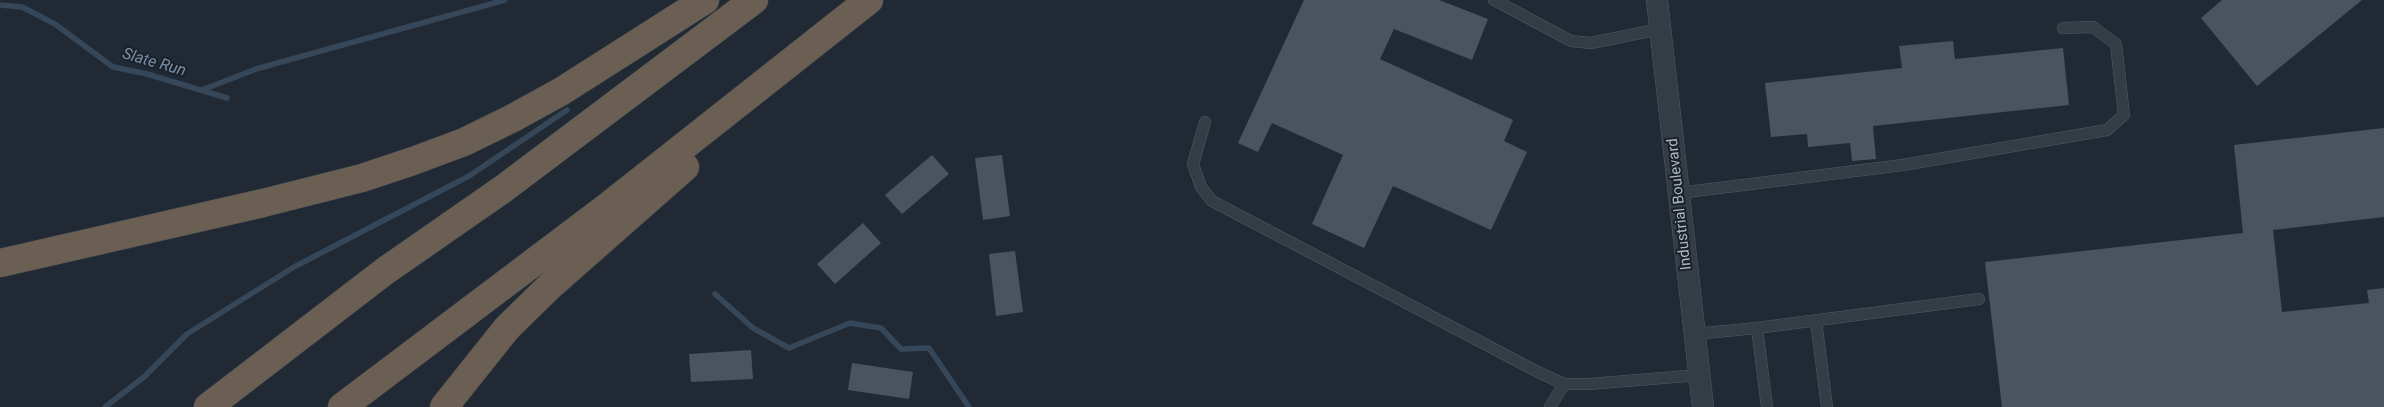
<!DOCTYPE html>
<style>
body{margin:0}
canvas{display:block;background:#212a34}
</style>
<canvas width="2384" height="407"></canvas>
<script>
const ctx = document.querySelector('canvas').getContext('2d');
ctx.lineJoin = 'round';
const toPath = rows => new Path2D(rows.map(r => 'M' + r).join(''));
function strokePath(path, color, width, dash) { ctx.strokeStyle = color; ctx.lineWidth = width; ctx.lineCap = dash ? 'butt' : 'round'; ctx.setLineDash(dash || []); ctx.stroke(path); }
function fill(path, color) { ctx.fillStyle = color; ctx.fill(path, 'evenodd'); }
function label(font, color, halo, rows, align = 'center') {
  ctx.font = font + ' Roboto,sans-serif'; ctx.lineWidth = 4; ctx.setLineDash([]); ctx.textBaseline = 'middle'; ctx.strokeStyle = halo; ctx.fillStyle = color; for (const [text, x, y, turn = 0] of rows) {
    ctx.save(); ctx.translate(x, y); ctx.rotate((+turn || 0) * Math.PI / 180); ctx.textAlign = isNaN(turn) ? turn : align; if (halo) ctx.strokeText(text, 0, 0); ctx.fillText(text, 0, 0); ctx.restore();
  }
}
const stream = toPath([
 [0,5,22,7,55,24,113,67,147,74,227,98],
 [202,90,256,69,505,0],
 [715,294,753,328,789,348,850,323,881,328,901,349,929,348,969,407],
 [105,407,144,377,187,334,294,267,469,176,567,110]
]);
const building = toPath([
 [1304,0,1439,0,1488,19,1472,60,1394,29,1380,59,1513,120,1504,141,1527,152,1491,230,1393,186,1364,248,1312,224,1343,155,1272,123,1258,152,1238,143],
 [2222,0,2362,0,2257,86,2201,18],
 [1953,41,1955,59,2063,48,2069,105,1873,126,1876,159,1852,161,1850,143,1808,147,1807,134,1771,137,1765,83,1902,68,1899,46],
 [2384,128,2384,217,2273,230,2282,312,2369,303,2367,290,2384,288,2384,407,2002,407,1985,262,2243,233,2234,145],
 [932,155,949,174,902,214,885,195],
 [1002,155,1010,216,983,220,975,158],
 [863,223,881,243,835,284,817,264],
 [1015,251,1023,312,996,316,989,254],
 [751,350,753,379,691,382,689,354],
 [852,363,913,372,909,399,848,390]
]);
const service = toPath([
 [1494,0,1571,41,1591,43,1660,29],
 [1205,122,1193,164,1201,187,1212,201,1538,372,1564,384,1589,384,1700,375],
 [1679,193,1903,165,2107,130,2124,115,2116,44,2093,27,2063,28],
 [1816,321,1827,407],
 [1757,328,1979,299],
 [1695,334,1757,328,1767,407],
 [1550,407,1564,384]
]);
const minor = toPath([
 [1657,0,1703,407]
]);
const motorway = toPath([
 [0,263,263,203,362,178,413,161,464,142,513,118,562,91,705,0],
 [208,407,385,271,503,189,754,0],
 [342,407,607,207,869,0],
 [444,407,507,328,551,285,685,167]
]);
const streetNames = [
 ["Industrial Boulevard",1680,204,-96]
];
const waterNames = [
 ["Slate Run",154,63,16]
];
strokePath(stream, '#36475a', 5.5);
fill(building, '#49545f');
strokePath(service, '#525a62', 12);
strokePath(minor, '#525a62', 22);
strokePath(motorway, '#3f474f', 29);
strokePath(service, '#343c45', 11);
strokePath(minor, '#343c45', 21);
strokePath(motorway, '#6a5f52', 28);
label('15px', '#aeb7c1', '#1a2129', streetNames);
label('italic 16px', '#798fa8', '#1a2129', waterNames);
</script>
